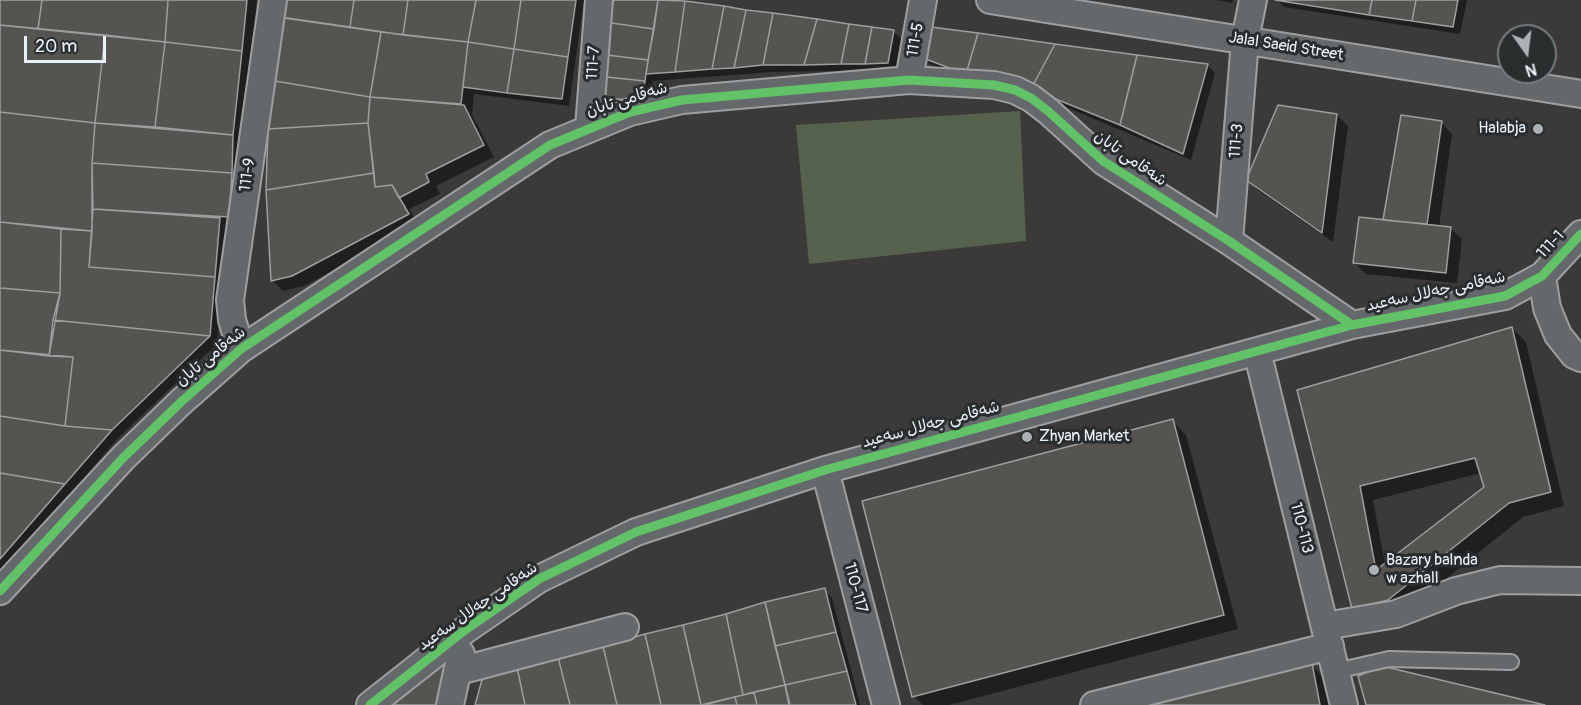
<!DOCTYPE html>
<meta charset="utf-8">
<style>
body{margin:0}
#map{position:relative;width:1581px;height:705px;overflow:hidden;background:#3b3a38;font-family:Pangolin,sans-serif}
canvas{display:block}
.north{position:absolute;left:1497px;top:24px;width:60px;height:60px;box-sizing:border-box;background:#2a2d2e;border:2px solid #767b7f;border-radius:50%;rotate:166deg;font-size:16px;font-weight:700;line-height:24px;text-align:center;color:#e8f1f8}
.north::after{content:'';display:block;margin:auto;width:21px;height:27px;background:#abb1b5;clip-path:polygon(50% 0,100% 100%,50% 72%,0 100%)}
.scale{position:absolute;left:24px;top:36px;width:82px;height:27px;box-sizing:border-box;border:3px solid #e8f1f8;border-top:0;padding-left:8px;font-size:18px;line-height:21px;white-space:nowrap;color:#e8f1f8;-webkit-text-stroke:4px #2a2d2e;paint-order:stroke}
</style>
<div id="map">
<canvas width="1581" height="705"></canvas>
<div class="north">N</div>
<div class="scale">20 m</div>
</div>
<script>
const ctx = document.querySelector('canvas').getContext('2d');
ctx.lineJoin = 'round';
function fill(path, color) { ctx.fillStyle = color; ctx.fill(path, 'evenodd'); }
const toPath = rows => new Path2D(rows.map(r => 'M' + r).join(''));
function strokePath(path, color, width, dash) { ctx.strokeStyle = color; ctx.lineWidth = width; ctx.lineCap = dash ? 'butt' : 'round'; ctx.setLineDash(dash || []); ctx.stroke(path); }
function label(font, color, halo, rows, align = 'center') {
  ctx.font = font + ' Pangolin,"Playpen Sans Arabic",sans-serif'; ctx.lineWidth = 6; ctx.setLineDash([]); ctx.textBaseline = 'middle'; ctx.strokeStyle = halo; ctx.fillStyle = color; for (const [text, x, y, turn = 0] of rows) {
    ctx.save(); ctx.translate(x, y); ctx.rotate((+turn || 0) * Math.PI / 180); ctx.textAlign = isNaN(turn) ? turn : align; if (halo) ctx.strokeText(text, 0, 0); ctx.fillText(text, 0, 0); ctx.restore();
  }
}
const green = toPath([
 [1020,111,1026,241,809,264,796,125]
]);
const shadow = toPath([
 [0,0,257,0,240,143,236,224,227,225,217,344,119,437,0,575],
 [284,0,584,0,569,106,474,94,472,115,494,157,436,186,440,194,409,209,419,225,304,286,283,291,272,280,285,20,281,16],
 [608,0,664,0,893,31,901,39,895,70,772,72,653,81,649,108,601,104],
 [1216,0,1233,0,1232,3],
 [1277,0,1467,0,1460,34,1284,7],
 [932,28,1208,66,1215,73,1191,160,1040,96,975,81,930,64,922,57],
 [1337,115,1348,126,1333,242,1259,191,1247,180],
 [1441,122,1452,134,1439,227,1450,228,1462,239,1457,283,1366,274,1354,262,1385,221],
 [1512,328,1526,342,1564,506,1523,517,1402,614,1353,608,1299,392],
 [1481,473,1486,487,1385,564,1373,500],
 [1172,421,1186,435,1238,629,949,705,923,705,914,696],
 [824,590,832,598,860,705,476,705],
 [1311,665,1326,679,1331,705,1140,705]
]);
const building = toPath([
 [0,0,42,0,38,29,0,25,0,0],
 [42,0,168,0,165,42,38,29,42,0],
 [168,0,247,0,242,51,165,42,168,0],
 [282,0,354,0,350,27,280,17,282,0],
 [354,0,408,0,403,35,350,27,354,0],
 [408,0,476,0,468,42,403,35,408,0],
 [476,0,521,0,514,49,468,42,476,0],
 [521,0,576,0,568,57,514,49,521,0],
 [607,0,658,0,654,29,604,22,607,0],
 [658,0,685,1,675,72,646,74,658,0],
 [1275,0,1372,0,1369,15,1275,0],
 [1372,0,1416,0,1412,21,1369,15,1372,0],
 [1416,0,1458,0,1453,27,1412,21,1416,0],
 [685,1,724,6,712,69,675,72,685,1],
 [724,6,746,10,734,68,712,69,724,6],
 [746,10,773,13,763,65,734,68,746,10],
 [773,13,817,19,804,65,763,65,773,13],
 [284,18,381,32,370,97,275,81,284,18],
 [817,19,849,24,841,64,804,65,817,19],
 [604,22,654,29,648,60,599,54,604,22],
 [849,24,872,27,865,64,841,64,849,24],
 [0,25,105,35,95,123,0,112,0,25],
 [872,27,894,30,888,63,865,64,872,27],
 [931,27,978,33,966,74,920,57,931,27],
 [381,32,468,42,461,104,370,97,381,32],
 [978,33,1055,44,1031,89,966,74,978,33],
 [105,35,165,42,155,127,95,123,105,35],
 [165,42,242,51,233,135,155,127,165,42],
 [468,42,514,49,507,93,463,87,468,42],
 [1055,44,1137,55,1120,125,1031,89,1055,44],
 [514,49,568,57,562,99,507,93,514,49],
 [599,54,648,60,645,81,597,76,599,54],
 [1137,55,1208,64,1183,154,1120,125,1137,55],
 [597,76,645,81,641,101,592,97,597,76],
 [275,81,370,97,368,123,268,129,275,81],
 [370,97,464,105,484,145,426,174,429,182,399,198,392,185,375,187,368,123,370,97],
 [1278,105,1337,114,1322,233,1246,180,1278,105],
 [0,112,95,123,92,163,92,231,0,222,0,112],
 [1401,115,1442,121,1427,224,1383,220,1401,115],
 [95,123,233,135,232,173,92,163,95,123],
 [368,123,374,173,266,190,268,129,368,123],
 [92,163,232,173,229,217,93,209,92,163],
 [374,173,375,187,392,185,409,214,292,276,271,281,266,190,374,173],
 [93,209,220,218,215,277,89,267,93,209],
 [1359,217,1451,227,1446,273,1353,263,1359,217],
 [0,222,61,229,60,293,0,288,0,222],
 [61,229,92,231,89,267,215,277,210,336,53,320,60,293,61,229],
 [0,288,60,293,49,356,0,350,0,288],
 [53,320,210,336,112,430,65,426,73,357,49,356,53,320],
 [1512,327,1551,492,1509,503,1388,600,1352,609,1297,390,1512,327],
 [1475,458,1484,487,1376,570,1360,486,1475,458],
 [0,350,73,357,65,426,0,416,0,350],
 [0,416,65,426,112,430,65,484,0,473,0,416],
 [1173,419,1224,615,912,697,862,501,1173,419],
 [0,473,65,484,0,559,0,473],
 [825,588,836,632,775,646,765,602,825,588],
 [765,602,785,685,743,695,726,614,765,602],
 [726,614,743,695,701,705,683,625,726,614],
 [683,625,701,705,661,705,645,634,683,625],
 [836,632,847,671,785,685,775,646,836,632],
 [645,634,661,705,617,705,603,646,645,634],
 [603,646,617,705,570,705,558,657,603,646],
 [558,657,570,705,525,705,517,667,558,657],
 [447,660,440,705,389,705,447,660],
 [1312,663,1320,705,1136,705,1312,663],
 [1382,666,1545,705,1366,705,1358,676,1382,666],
 [517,667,525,705,475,705,483,676,517,667],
 [847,671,856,705,790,705,785,685,847,671],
 [785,685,789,705,757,705,754,692,785,685],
 [754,692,757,705,737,705,735,697,754,692],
 [735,697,737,705,704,705,735,697]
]);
const lane = toPath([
 [1336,671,1389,659,1511,662]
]);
const street = toPath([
 [990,0,1581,94],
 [909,80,923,0],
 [589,127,599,0],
 [1229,241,1245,40,1253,0],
 [1542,276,1547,308,1558,335,1574,355,1581,358],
 [241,349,232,320,230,300,273,0],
 [1257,351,1344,705],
 [825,470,886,705],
 [0,591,123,458,181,402,241,349,550,145,630,112,682,100,909,80,994,85,1015,90,1031,98,1048,111,1103,161,1229,241,1352,325],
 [1325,626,1396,614,1456,591,1500,580,1581,581],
 [459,671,625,627],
 [370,705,465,630,539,579,636,532,825,470,1352,325,1505,296,1542,276,1581,234],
 [450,705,461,654],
 [1094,705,1330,646]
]);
const cycleway = toPath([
 [0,591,123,458,181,402,241,349,550,145,630,112,682,100,909,80,994,85,1015,90,1031,98,1048,111,1103,161,1229,241,1352,325],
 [370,705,465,630,539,579,636,532,825,470,1352,325,1505,296,1542,276,1581,234]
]);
const markers = [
 [1538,129,6,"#abb1b5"],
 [1027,437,6,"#abb1b5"],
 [1374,570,6,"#abb1b5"]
];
const streetNames = [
 ["111-5",916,40,-80],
 ["Jalal Saeid Street",1286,47,9],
 ["111-7",594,63,-86],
 ["شەقامی تابان",627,100,-17],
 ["111-3",1237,141,-85],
 ["شەقامی تابان",1130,159,35],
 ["111-9",248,175,-82],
 ["111-1",1551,245,-47],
 ["شەقامی جەلال سەعید",1436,292,-12],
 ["شەقامی تابان",211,357,-39],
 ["شەقامی جەلال سەعید",931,425,-15],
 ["110-113",1301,528,76],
 ["110-117",855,588,75],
 ["شەقامی جەلال سەعید",478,607,-35]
];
const poiNames = [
 ["Halabja",1526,129,"right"],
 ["Zhyan Market",1039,437],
 ["Bazary balnda",1386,561],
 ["w azhall",1386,579]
];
fill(green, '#56624d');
fill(shadow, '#0007');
fill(building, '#565451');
strokePath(building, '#9d9e9f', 1.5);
strokePath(lane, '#9d9e9f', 18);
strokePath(street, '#9d9e9f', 30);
strokePath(lane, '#65686b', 14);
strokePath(street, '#65686b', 26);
strokePath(cycleway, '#61c268', 9);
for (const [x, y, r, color] of markers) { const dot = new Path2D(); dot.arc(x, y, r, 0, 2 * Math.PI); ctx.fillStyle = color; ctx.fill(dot); strokePath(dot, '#2a2d2e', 2); }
label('16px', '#e8f1f8', '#2a2d2e', streetNames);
label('16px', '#e8f1f8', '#2a2d2e', poiNames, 'left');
</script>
